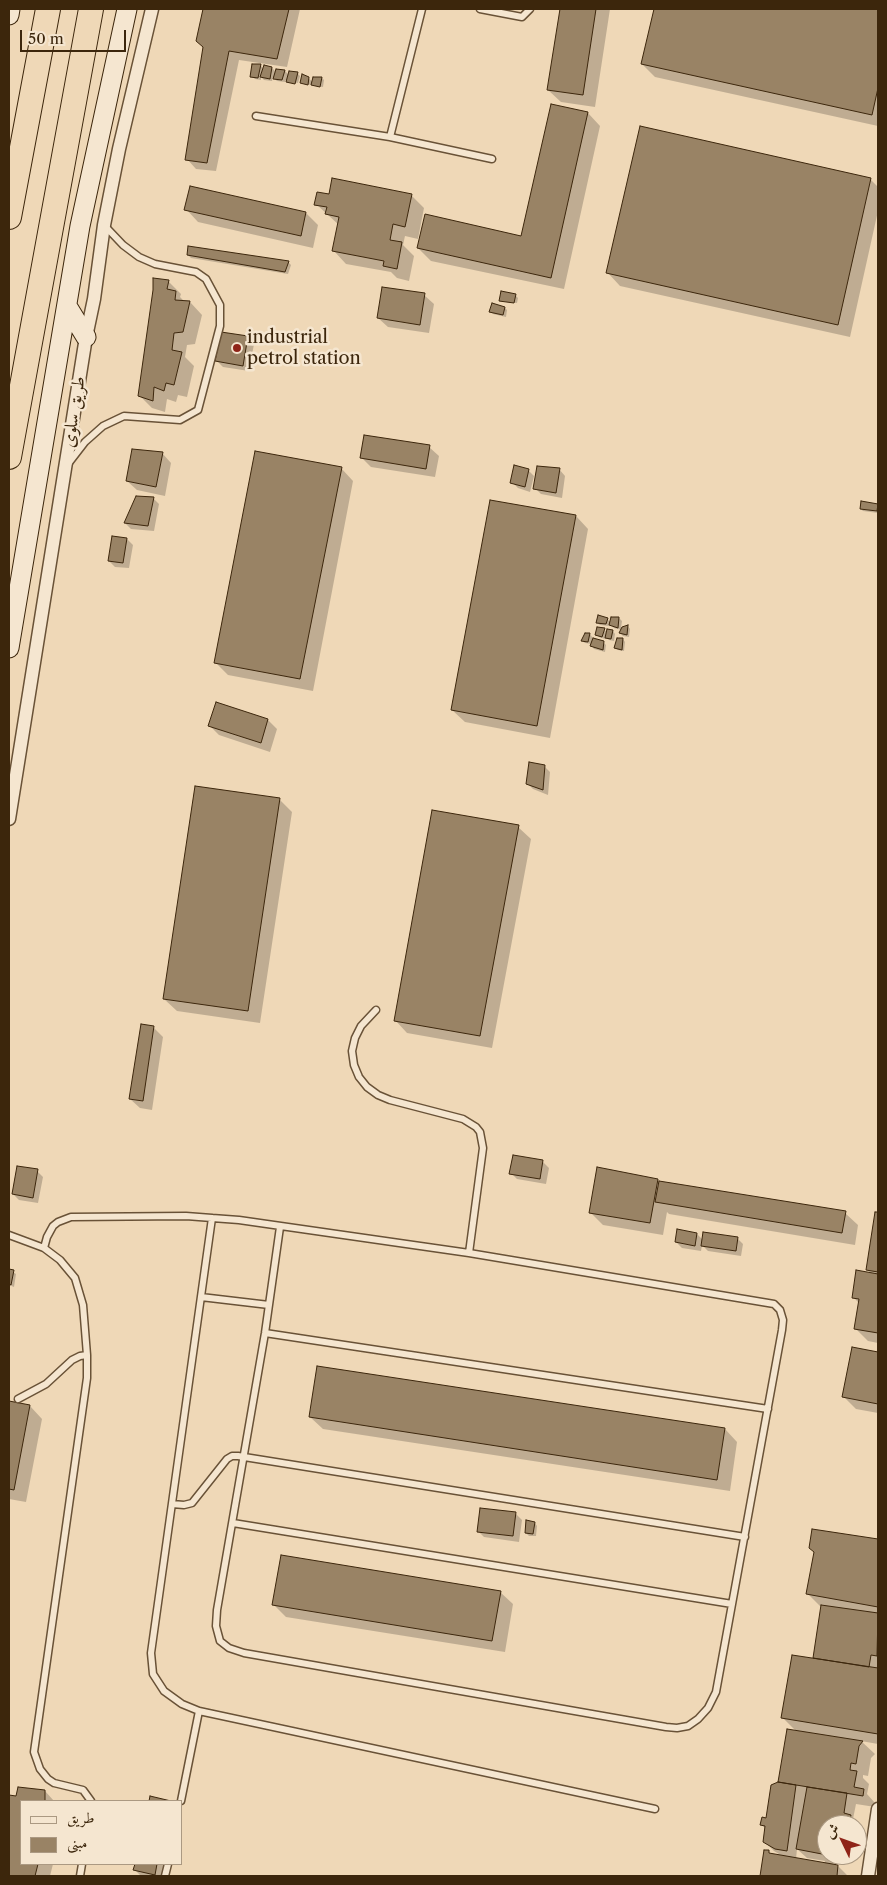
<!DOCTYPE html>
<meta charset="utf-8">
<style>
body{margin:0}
#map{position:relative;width:887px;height:1885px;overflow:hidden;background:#efd8b7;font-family:"Libre Caslon Text",Amiri,serif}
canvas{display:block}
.frame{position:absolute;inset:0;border:10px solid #3c260c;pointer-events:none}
.legend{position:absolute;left:20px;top:1800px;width:162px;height:65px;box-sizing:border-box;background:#f5e6d0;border:1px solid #ab9982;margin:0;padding:6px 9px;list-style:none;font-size:15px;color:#3c260c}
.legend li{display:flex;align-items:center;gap:10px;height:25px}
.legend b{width:25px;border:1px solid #ab9982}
.north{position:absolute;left:817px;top:1815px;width:50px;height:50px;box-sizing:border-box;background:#f5e6d0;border:1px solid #ab9982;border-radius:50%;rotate:312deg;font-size:14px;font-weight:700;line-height:20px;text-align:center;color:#3c260c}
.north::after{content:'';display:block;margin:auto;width:18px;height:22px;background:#8f2418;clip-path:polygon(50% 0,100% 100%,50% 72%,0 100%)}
.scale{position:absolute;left:20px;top:30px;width:106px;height:22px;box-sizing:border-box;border:2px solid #3c260c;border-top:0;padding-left:6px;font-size:15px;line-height:18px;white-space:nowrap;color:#3c260c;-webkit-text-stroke:4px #f5e6d0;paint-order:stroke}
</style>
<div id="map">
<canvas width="887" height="1885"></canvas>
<div class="frame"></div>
<ul class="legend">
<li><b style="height:6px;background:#f5e6d0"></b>طريق</li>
<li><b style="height:14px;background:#998365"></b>مبنى</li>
</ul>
<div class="north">ش</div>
<div class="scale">50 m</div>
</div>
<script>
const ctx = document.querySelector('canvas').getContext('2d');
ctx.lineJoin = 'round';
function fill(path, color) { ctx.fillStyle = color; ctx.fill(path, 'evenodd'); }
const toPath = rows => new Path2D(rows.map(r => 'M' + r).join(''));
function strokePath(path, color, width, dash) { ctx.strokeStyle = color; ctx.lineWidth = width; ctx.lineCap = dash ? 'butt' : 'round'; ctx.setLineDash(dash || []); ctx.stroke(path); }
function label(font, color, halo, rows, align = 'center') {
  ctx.font = font + ' "Libre Caslon Text",Amiri,serif'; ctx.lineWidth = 5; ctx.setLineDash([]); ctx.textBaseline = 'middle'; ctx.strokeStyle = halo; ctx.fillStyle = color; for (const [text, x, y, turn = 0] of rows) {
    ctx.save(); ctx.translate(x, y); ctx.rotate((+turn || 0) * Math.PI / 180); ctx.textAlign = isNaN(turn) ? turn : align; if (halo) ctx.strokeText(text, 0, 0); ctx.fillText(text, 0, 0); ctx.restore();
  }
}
const shadow = toPath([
 [205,9,300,9,287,67,239,60,216,171,196,169,187,159,204,47,198,41],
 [561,9,610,9,595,107,561,102,548,90],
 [655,9,878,9,878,126,655,77,642,64],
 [260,65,264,69,272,68,276,72,277,70,285,71,289,75,297,73,300,76,298,83,288,81,288,83,285,80,285,82,277,81,273,77,272,81,264,80,261,77,261,80,255,79,252,76],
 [308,78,313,82,314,78,322,78,324,80,323,87,301,83],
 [552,105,588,113,600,126,564,289,431,261,418,248,522,237],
 [870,179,878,187,878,211,850,337,620,286,608,273],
 [191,187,306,213,318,225,313,248,198,222,186,209],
 [411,195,424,208,418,239,405,236,403,245,414,256,409,281,397,278,391,272,346,264,334,251,339,225,316,204,330,196],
 [189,248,289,263,291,265,288,274,191,258,188,255],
 [168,281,181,294,180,297,185,302,190,302,202,315,195,344,187,345,185,357,194,366,187,397,178,395,176,402,167,399,165,412,152,408,139,395],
 [424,295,434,304,429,333,388,327,378,318],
 [515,295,518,298,517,303,501,301],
 [505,308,507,310,506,317,493,314,491,312],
 [222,334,248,338,254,344,249,371,223,367,217,361],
 [429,447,439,456,435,477,371,467,362,458],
 [162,453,171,463,165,496,137,490,127,481],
 [341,468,353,481,313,691,228,675,215,662],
 [559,469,565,476,562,498,541,494,535,488],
 [528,470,534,476,530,492,518,488,512,482],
 [153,498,159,504,154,531,131,529,125,523],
 [877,505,878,513,863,511,861,509],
 [576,516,588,529,550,738,465,722,452,710],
 [127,539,133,545,129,568,115,567,109,561],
 [612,618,619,618,622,621,621,628,628,626,630,629,629,637,623,636,620,633,622,630,614,628,610,624,609,626,600,625,597,623,607,619,611,623],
 [604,630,607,632,613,631,615,634,614,641,609,640,606,637,605,639,599,637,597,635],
 [586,634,590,634,592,637,592,639,603,642,606,645,605,652,594,649,592,646,592,644,585,643,582,641],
 [623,639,625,642,624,651,618,650,615,648],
 [268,720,277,729,270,752,219,735,210,726],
 [544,766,550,772,548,795,533,789,527,783],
 [279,799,292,812,260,1023,177,1011,164,999],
 [518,827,531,839,492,1048,407,1033,395,1020],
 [142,1026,154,1028,163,1037,152,1110,140,1108,130,1099],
 [514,1157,543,1162,549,1168,546,1184,517,1179,511,1173],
 [37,1171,43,1177,38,1203,19,1200,13,1194],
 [657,1180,660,1183,845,1213,858,1225,855,1245,669,1214,667,1212,663,1235,603,1225,590,1212],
 [876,1213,878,1213,878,1343,868,1341,855,1328,859,1303,853,1297,872,1274,867,1270],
 [697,1234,703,1240,737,1238,743,1244,741,1256,708,1251,702,1245,701,1251,682,1248,676,1242],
 [9,1270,16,1274,14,1287,9,1285],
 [853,1348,878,1353,878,1413,856,1409,843,1396],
 [9,1402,30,1406,42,1419,26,1502,9,1499],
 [310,1417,725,1429,737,1442,730,1491,323,1429],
 [516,1514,522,1520,519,1542,484,1537,478,1531],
 [535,1523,537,1526,536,1536,529,1536,526,1533],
 [813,1530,878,1541,878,1744,861,1741,875,1754,871,1758,868,1776,863,1775,863,1778,869,1784,867,1794,875,1803,875,1807,856,1804,853,1819,860,1825,858,1834,857,1825,827,1825,827,1855,847,1855,845,1865,835,1863,848,1876,761,1876,765,1851,772,1855,784,1857,774,1851,764,1841,766,1829,762,1825,767,1819,780,1783,788,1730,797,1732,783,1718,814,1660,822,1606,820,1606,807,1593,815,1552],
 [797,1849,807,1858,825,1861,824,1864,796,1859],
 [500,1592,513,1604,505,1652,286,1617,274,1605],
 [45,1791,54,1801,21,1801,21,1864,53,1864,50,1876,9,1876,9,1796,16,1797],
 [136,1864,168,1864,166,1876,141,1876,135,1870]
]);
const building = toPath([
 [203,9,289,9,277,59,229,51,207,163,185,160,203,47,196,41,203,9],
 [560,9,596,9,583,95,547,90,560,9],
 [654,9,878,9,878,88,872,115,641,64,654,9],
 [252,64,261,64,258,78,250,77,252,64],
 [264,65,272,67,270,79,260,77,264,65],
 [276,69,285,70,282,80,273,79,276,69],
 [289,71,298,72,295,84,286,82,289,71],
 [302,74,309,77,308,85,300,83,302,74],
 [313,77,322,77,320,87,311,85,313,77],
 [551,104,588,112,551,278,417,248,425,214,521,236,551,104],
 [640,126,871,178,838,325,606,273,640,126],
 [332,178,412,194,405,227,393,224,390,240,402,242,397,269,383,266,384,261,332,251,339,217,325,214,327,207,314,205,317,192,329,194,332,178],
 [190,186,306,212,301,236,184,210,190,186],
 [188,246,289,261,285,272,187,255,188,246],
 [153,278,169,280,167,289,176,291,175,300,190,301,183,332,174,333,172,350,182,352,174,385,166,383,164,391,154,387,153,401,138,396,153,290,153,278],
 [382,287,425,293,420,325,377,318,382,287],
 [501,291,516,294,514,303,499,301,501,291],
 [492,303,505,307,503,315,489,312,492,303],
 [221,332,248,336,243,366,215,361,221,332],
 [364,435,430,445,426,469,360,458,364,435],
 [132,449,163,452,156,487,126,481,132,449],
 [255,451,342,467,300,679,214,663,255,451],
 [514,465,529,469,525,487,510,483,514,465],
 [537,466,560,468,556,493,533,489,537,466],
 [136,496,154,497,148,526,124,523,136,496],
 [490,500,576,515,537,726,451,710,490,500],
 [861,501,878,504,877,511,860,509,861,501],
 [112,536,127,538,123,563,108,561,112,536],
 [598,615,608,618,606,624,596,623,598,615],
 [611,617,619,617,618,628,609,625,611,617],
 [628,625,627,635,619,633,622,627,628,625],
 [597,627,605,628,602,637,595,635,597,627],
 [607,629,613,630,611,639,605,638,607,629],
 [585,633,590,633,588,642,581,641,585,633],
 [593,638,604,641,603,650,590,646,593,638],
 [617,638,623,638,622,650,614,648,617,638],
 [216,702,268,719,261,743,208,726,216,702],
 [529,762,545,765,543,790,526,784,529,762],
 [195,786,280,798,248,1011,163,999,195,786],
 [432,810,519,825,480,1036,394,1021,432,810],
 [141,1024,154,1026,143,1101,129,1099,141,1024],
 [513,1155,543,1160,540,1179,509,1174,513,1155],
 [17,1166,38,1169,33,1198,12,1194,17,1166],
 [597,1167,658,1179,650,1223,589,1213,597,1167],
 [659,1181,846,1211,842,1233,655,1202,659,1181],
 [875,1212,878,1212,878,1272,866,1270,875,1212],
 [677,1229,697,1233,695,1246,675,1242,677,1229],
 [703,1232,738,1237,736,1251,701,1246,703,1232],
 [9,1269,14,1270,11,1285,9,1284,9,1269],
 [856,1270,878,1274,878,1333,854,1329,859,1299,852,1298,856,1270],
 [852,1347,878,1352,878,1404,842,1397,852,1347],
 [317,1366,725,1428,717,1480,309,1417,317,1366],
 [9,1401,30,1405,14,1490,9,1489,9,1401],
 [480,1508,516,1512,513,1536,477,1532,480,1508],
 [526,1520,535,1522,533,1534,525,1533,526,1520],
 [812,1529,878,1539,878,1607,806,1594,814,1552,809,1548,812,1529],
 [281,1555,501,1591,492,1641,272,1605,281,1555],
 [821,1605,878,1613,877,1656,871,1655,869,1667,813,1658,821,1605],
 [792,1655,878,1668,878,1734,781,1718,792,1655],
 [787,1729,863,1741,859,1746,856,1764,851,1763,850,1770,857,1771,854,1787,864,1789,863,1796,778,1782,787,1729],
 [778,1782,796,1785,787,1851,775,1849,763,1842,765,1826,760,1825,762,1817,766,1818,771,1785,778,1782],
 [18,1787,45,1790,45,1801,21,1801,21,1864,38,1864,35,1876,9,1876,9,1795,16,1796,18,1787],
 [807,1787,847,1793,844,1813,851,1815,849,1825,827,1825,827,1855,796,1849,807,1787],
 [150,1796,171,1801,149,1801,150,1796],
 [764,1850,769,1850,769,1853,838,1865,837,1876,760,1876,764,1850],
 [135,1864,157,1864,155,1875,133,1870,135,1864]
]);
const service = toPath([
 [480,9,522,17,530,9],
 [256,116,390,137,422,9],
 [390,137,492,159],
 [68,464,85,442,103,426,124,416,180,420,198,410,220,326,220,305,206,279,196,272,155,264,139,257,123,245,104,225],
 [376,1010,361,1026,355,1038,352,1051,354,1065,359,1077,367,1087,378,1095,390,1100,463,1119,476,1127,480,1132,483,1148,469,1253],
 [212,1218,151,1653,153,1674,164,1691,182,1704,199,1711,655,1809],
 [9,1235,44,1248,60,1260,75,1278,83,1305,87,1355,87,1378,34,1752,40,1769,48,1779,54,1783,83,1790,91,1801],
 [44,1248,47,1237,53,1226,58,1222,71,1217,186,1216,212,1218,239,1220,469,1253,774,1304,780,1310,783,1320,782,1330,716,1692,708,1708,698,1719,688,1726,677,1728,666,1727,244,1653,229,1648,220,1641,216,1626,217,1610,265,1333,280,1227],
 [201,1297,269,1305],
 [265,1333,768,1409],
 [18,1399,46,1384,72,1360,80,1356,87,1355],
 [172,1504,184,1505,192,1503,227,1459,232,1456,238,1456,745,1537],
 [233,1523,732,1604],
 [181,1801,199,1711],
 [80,1876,82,1864],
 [165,1876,168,1864]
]);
const minor = toPath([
 [9,819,86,337,94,299,104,225,119,149,152,9],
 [868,1876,878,1809]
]);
const secondary = toPath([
 [9,15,10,9],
 [67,306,86,337],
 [9,648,80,226,127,9]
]);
const motorway = toPath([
 [9,217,48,9],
 [9,457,91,9]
]);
const markers = [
 [237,348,5,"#8f2418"]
];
const poiNames = [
 ["industrial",247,338],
 ["petrol station",247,359]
];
const streetNames = [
 ["طريق سلوى",74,412,-81]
];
fill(shadow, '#0003');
fill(building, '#998365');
strokePath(building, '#3c260c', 1);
strokePath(service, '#695237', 9);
strokePath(minor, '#695237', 15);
strokePath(secondary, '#3c260c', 21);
strokePath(motorway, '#3c260c', 26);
strokePath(service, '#f5e6d0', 6);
strokePath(minor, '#f5e6d0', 12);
strokePath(secondary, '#f5e6d0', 19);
strokePath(motorway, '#efd8b7', 24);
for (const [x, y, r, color] of markers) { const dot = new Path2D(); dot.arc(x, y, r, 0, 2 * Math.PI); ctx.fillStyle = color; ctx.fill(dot); strokePath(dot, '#f5e6d0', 2); }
label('18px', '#3c260c', '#f5e6d0', poiNames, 'left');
label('18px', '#3c260c', '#f5e6d0', streetNames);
</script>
